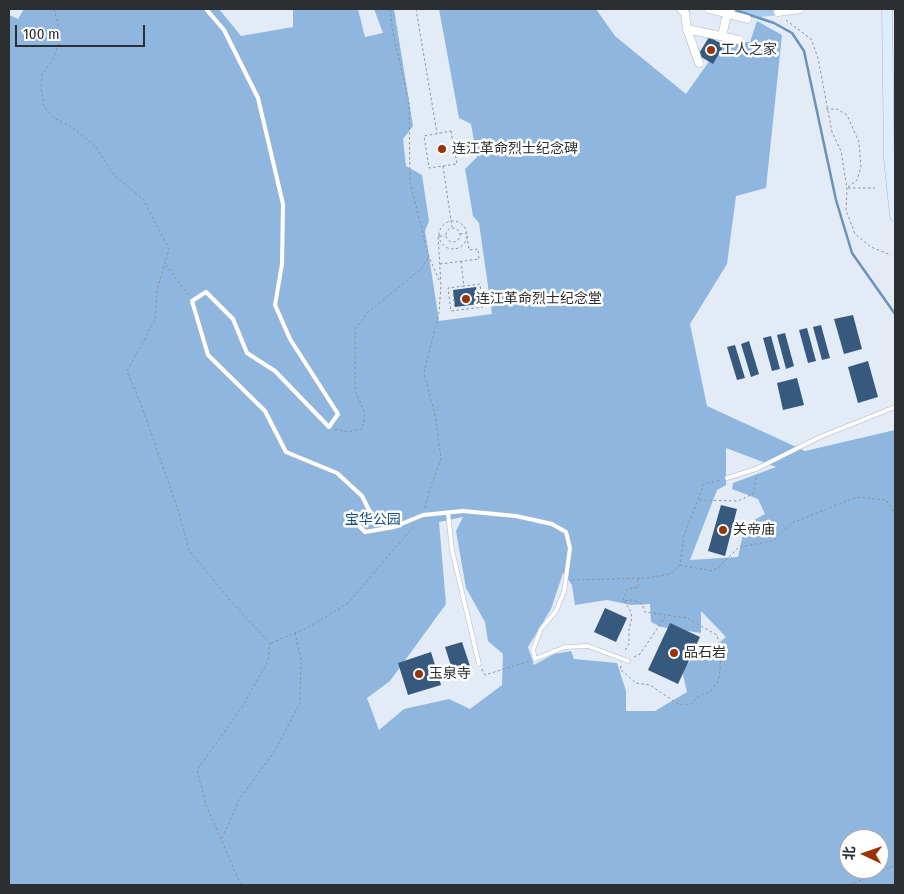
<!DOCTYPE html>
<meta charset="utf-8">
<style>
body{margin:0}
#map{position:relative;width:904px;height:894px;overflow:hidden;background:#e3ecf6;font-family:"Fira Sans Condensed","Noto Sans SC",sans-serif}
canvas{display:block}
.frame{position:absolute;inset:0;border:10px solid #2b2f32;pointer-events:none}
.north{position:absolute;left:839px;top:829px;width:50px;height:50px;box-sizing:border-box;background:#fff;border:1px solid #aaacad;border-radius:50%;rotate:273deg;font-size:14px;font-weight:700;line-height:20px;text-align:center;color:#2b2f32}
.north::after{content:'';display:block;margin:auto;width:18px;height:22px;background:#983305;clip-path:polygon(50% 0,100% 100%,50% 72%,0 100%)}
.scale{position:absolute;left:15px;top:25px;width:130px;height:22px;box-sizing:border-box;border:2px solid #2b2f32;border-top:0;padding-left:6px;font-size:15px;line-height:18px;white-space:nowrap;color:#2b2f32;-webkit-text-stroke:4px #fff;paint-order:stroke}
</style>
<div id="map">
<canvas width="904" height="894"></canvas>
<div class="frame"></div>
<div class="north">北</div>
<div class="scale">100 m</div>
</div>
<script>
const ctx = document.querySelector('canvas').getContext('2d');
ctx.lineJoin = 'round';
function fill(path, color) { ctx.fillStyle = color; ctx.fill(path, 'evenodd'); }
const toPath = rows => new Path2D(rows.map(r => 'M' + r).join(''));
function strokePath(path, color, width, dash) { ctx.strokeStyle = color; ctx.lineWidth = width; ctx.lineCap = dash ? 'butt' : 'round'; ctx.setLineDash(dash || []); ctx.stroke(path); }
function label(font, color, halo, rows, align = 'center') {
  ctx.font = font + ' "Fira Sans Condensed","Noto Sans SC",sans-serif'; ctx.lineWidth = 5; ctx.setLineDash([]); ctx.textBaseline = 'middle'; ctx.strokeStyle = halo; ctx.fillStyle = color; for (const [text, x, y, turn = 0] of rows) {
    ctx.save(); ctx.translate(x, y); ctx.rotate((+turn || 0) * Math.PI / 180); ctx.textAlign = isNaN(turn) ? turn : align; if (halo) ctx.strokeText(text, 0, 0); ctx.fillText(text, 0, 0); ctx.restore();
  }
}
const green = toPath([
 [731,9,791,9,789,14,760,17]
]);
const forest = toPath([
 [24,9,219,9,241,36,293,27,293,9,358,9,365,37,383,33,374,9,394,9,413,126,403,139,406,166,422,175,429,221,425,231,439,321,492,314,479,223,473,216,465,169,477,157,471,124,459,118,439,9,596,9,615,36,686,94,722,43,750,42,757,21,782,35,766,188,736,196,727,264,690,324,707,406,805,451,895,430,895,885,9,885,9,15,18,19],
 [726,448,776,467,733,483,732,489,758,499,765,514,745,525,738,557,690,560,717,490,726,485],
 [463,517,456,531,466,588,485,622,488,641,503,654,502,685,470,709,449,699,404,709,379,730,367,698,390,681,446,604,439,522],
 [563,573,572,585,575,605,607,600,631,605,650,604,651,622,661,627,701,633,701,611,726,637,710,650,704,645,682,670,687,692,655,711,626,711,626,691,617,663,574,659,571,651,554,654,534,665,528,647,551,609],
 [849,839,879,839,879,869,849,869]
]);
const stream = toPath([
 [732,9,774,23,792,33,804,51,836,200,852,253,895,314]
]);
const building = toPath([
 [709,37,724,45,713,64,698,55],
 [476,287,478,304,455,307,453,290],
 [853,315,862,349,844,354,834,319],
 [821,325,830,358,822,360,813,327],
 [807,328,816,361,808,363,799,330],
 [785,333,794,366,786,369,777,335],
 [771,336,780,369,772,371,763,338],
 [749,341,759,374,751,377,741,344],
 [735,345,745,378,737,380,727,347],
 [868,361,878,397,858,403,848,367],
 [797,378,804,405,783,410,777,383],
 [721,505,737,509,725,556,708,551],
 [605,608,627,618,616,642,594,632],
 [670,623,700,637,678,684,648,670],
 [462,642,470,666,453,672,445,647],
 [431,652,441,685,408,695,398,663]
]);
const path = toPath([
 [54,9,58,24,59,43,53,59,42,75,41,88,44,107,54,118,73,128,95,146,114,175,143,199,169,249,157,290,155,320,127,371,141,404,178,510,189,550,228,598,270,643,268,661,242,707,197,770,206,805,241,885],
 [390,9,393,33,409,102,410,182,429,257,440,282],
 [416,9,437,133],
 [764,9,771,10],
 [786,20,811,39,818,58,832,132,841,151,847,188,846,210,855,234,871,247,891,255],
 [826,109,837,109,847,115,859,142,861,168,857,180,848,187],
 [451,131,457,164,429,168,424,136,451,131],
 [443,166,452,227],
 [848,188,875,188],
 '439 235a14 14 0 1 1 28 0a14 14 0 1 1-28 0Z',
 '446 235a7 7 0 1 1 14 0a7 7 0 1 1-14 0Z',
 [460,234,466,233],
 [461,261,464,286,448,288,451,311,483,307,480,284,464,286],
 [440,264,479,259,478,249,469,250,467,236],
 [166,265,189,296],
 [453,294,455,309],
 [335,429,348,432,362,429,365,413,355,391,355,330,367,313,421,269,428,258],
 [699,500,738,501,753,494,757,475],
 [425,508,429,491,441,459,435,415,424,373,439,312,441,285,438,236,445,236],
 [680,565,712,571,719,567,739,547,773,541,792,523,857,497,886,500,895,514],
 [572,580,647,578,670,574,680,565,684,535,704,484,721,480],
 [624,601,630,610,632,617,629,630,629,644,624,652],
 [271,643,309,627,348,603,414,526],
 [634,657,640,654,665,617],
 [621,666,620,669,636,683,650,685,678,704,690,705,699,696,711,691,718,682,720,670,721,652,717,635,687,618,645,612,642,604,633,600,623,601,627,589,639,587,637,577],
 [482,669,485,675,529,661],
 [222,838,239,800,274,752,300,703,301,659,295,633],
 [850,885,895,865]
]);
const service = toPath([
 [206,9,224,30,258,98,283,204,282,264,275,305,290,339,338,414,329,427,275,371,247,353,233,319,206,292,192,301,208,355,265,411,286,452,337,473,362,496,370,512,351,518,365,532,394,527,423,515,463,511,516,516,552,524,566,532,570,548,564,592,556,611,541,629,533,650,535,659,565,647,588,646,628,661],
 [727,478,756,469,820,437,895,407],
 [448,513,452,550,479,664]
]);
const minor = toPath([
 [681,9,685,13,687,29,699,63],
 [709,9,747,19],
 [778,12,800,9],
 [687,29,739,40],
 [722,36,727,14,731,9]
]);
const secondary = toPath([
 [887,9,889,159,895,216]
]);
const markers = [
 [711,50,5,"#983305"],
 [442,149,5,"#983305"],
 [466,299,5,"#983305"],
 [723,530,5,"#983305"],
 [674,653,5,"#983305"],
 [419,674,5,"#983305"]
];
const poiNames = [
 ["工人之家",721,50],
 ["连江革命烈士纪念碑",452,149],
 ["连江革命烈士纪念堂",476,299],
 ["关帝庙",733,530],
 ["品石岩",684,653],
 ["玉泉寺",429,674]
];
const parkNames = [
 ["宝华公园",373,520]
];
fill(green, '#a7ccf2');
fill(forest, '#8eb6de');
strokePath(stream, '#6c92b9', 2.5);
fill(building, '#36597d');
strokePath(service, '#afb7c1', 5);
strokePath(minor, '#afb7c1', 9);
strokePath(secondary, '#afb7c1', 11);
strokePath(path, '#8b9198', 1, [2.5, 2.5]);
strokePath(service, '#fff', 4);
strokePath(minor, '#fff', 8);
strokePath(secondary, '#dcedfe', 10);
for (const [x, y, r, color] of markers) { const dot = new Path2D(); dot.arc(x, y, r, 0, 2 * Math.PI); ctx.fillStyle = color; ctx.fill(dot); strokePath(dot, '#fff', 2); }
label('14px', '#2b2f32', '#fff', poiNames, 'left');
label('14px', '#175082', '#fff', parkNames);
</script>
